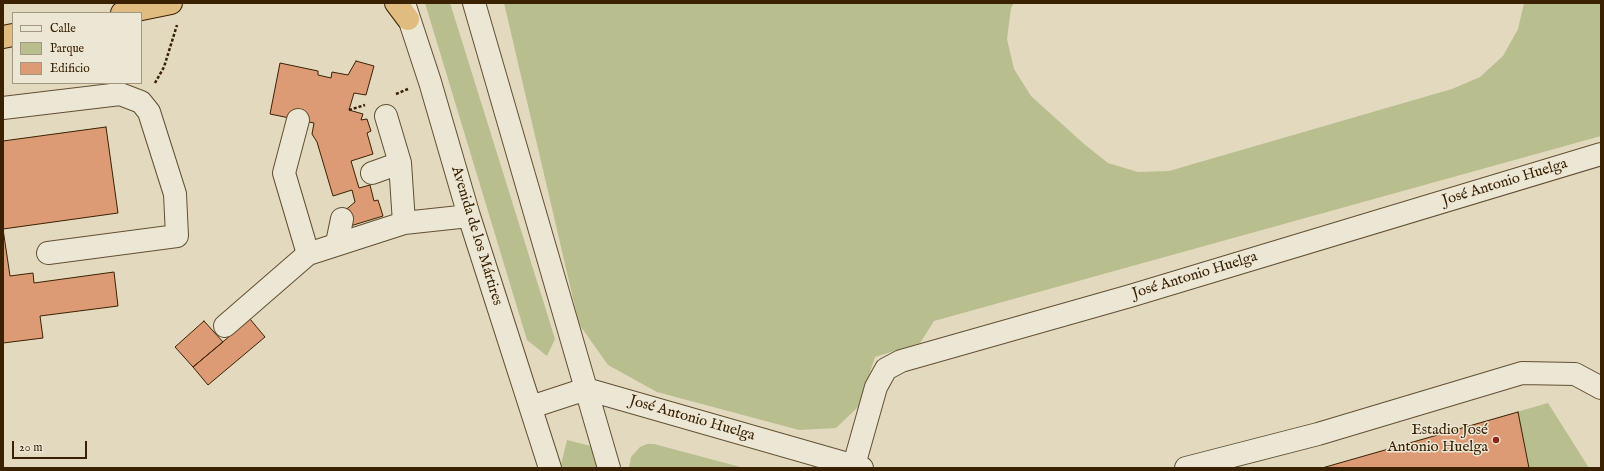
<!DOCTYPE html>
<meta charset="utf-8">
<style>
body{margin:0}
#map{position:relative;width:1604px;height:471px;overflow:hidden;background:#e2d9bf;font-family:"IM FELL English",serif}
canvas{display:block}
.frame{position:absolute;inset:0;border:4px solid #392102;pointer-events:none}
.legend{position:absolute;left:12px;top:12px;width:130px;height:72px;box-sizing:border-box;background:#ece6d5;border:1px solid #a49781;margin:0;padding:5px 7px;list-style:none;font-size:12px;color:#392102}
.legend li{display:flex;align-items:center;gap:8px;height:20px}
.legend b{width:20px;border:1px solid #a49781}
.scale{position:absolute;left:12px;top:441px;width:75px;height:18px;box-sizing:border-box;border:2px solid #392102;border-top:0;padding-left:5px;font-size:12px;line-height:14px;white-space:nowrap;color:#392102;-webkit-text-stroke:3px #ece6d5;paint-order:stroke}
</style>
<div id="map">
<canvas width="1604" height="471"></canvas>
<div class="frame"></div>
<ul class="legend">
<li><b style="height:5px;background:#ece6d5"></b>Calle</li>
<li><b style="height:11px;background:#b9be8e"></b>Parque</li>
<li><b style="height:11px;background:#dd9b75"></b>Edificio</li>
</ul>
<div class="scale">20 m</div>
</div>
<script>
const ctx = document.querySelector('canvas').getContext('2d');
ctx.lineJoin = 'round';
function fill(path, color) { ctx.fillStyle = color; ctx.fill(path, 'evenodd'); }
const toPath = rows => new Path2D(rows.map(r => 'M' + r).join(''));
function strokePath(path, color, width, dash) { ctx.strokeStyle = color; ctx.lineWidth = width; ctx.lineCap = dash ? 'butt' : 'round'; ctx.setLineDash(dash || []); ctx.stroke(path); }
function label(font, color, halo, rows, align = 'center') {
  ctx.font = font + ' "IM FELL English",serif'; ctx.lineWidth = 3; ctx.setLineDash([]); ctx.textBaseline = 'middle'; ctx.strokeStyle = halo; ctx.fillStyle = color; for (const [text, x, y, turn = 0] of rows) {
    ctx.save(); ctx.translate(x, y); ctx.rotate((+turn || 0) * Math.PI / 180); ctx.textAlign = isNaN(turn) ? turn : align; if (halo) ctx.strokeText(text, 0, 0); ctx.fillText(text, 0, 0); ctx.restore();
  }
}
const green = toPath([
 [425,3,450,3,555,339,547,356,527,340],
 [504,3,1014,3,1011,8,1007,39,1014,69,1031,96,1084,144,1108,163,1138,172,1169,171,1452,89,1480,77,1503,56,1518,29,1524,3,1601,3,1601,136,934,321,920,343,875,357,859,406,836,428,799,430,657,392,608,365,579,324],
 [1548,403,1589,468,1322,468],
 [567,440,591,446,597,468,561,468,561,465],
 [647,444,654,444,744,468,629,468,631,457,640,447]
]);
const building = toPath([
 [356,61,374,66,366,95,354,93,349,110,363,114,361,120,367,119,371,131,367,133,373,154,351,161,359,188,370,185,374,201,378,200,383,216,347,227,343,212,355,202,352,190,333,196,317,142,312,134,314,123,270,114,280,63,318,71,318,75,331,78,332,72,348,75,356,61],
 [106,127,118,213,3,229,10,276,33,273,34,283,114,272,118,306,40,316,43,338,3,343,3,141,106,127],
 [250,319,265,337,208,385,193,367,250,319],
 [204,321,223,342,193,367,175,347,204,321],
 [1518,412,1529,468,1322,468,1518,412]
]);
const path = toPath([
 [155,83,164,67,177,25],
 [396,94,408,89],
 [349,110,365,105]
]);
const minor = toPath([
 [404,3,430,82,469,216,550,468],
 [474,3,609,468],
 [3,108,120,94,141,102,149,112,175,194,177,236,48,253],
 [386,116,400,163,404,223],
 [298,120,284,173,308,254],
 [372,173,400,163],
 [337,243,342,219],
 [225,326,308,254,404,223,469,216],
 [531,407,586,389,862,468],
 [854,465,876,387,886,369,901,361,1130,296,1601,154],
 [1186,468,1318,434,1522,373,1575,374,1601,388]
]);
const highway = toPath([
 [396,3,408,19],
 [122,13,171,3],
 [3,37,13,35]
]);
const markers = [
 [1496,440,4,"#8f2418"]
];
const streetNames = [
 ["José Antonio Huelga",1505,183,-17],
 ["Avenida de los Mártires",476,236,73],
 ["José Antonio Huelga",1195,276,-17],
 ["José Antonio Huelga",692,419,16]
];
const poiNames = [
 ["Estadio José",1488,431],
 ["Antonio Huelga",1488,448]
];
fill(green, '#b9be8e');
fill(building, '#dd9b75');
strokePath(building, '#392102', 1);
strokePath(minor, '#634f31', 24);
strokePath(highway, '#392102', 24);
strokePath(path, '#392102', 2.5, [3, 2]);
strokePath(minor, '#ece6d5', 22);
strokePath(highway, '#e1bc80', 22);
for (const [x, y, r, color] of markers) { const dot = new Path2D(); dot.arc(x, y, r, 0, 2 * Math.PI); ctx.fillStyle = color; ctx.fill(dot); strokePath(dot, '#ece6d5', 1.5); }
label('15px', '#392102', '#ece6d5', streetNames);
label('15px', '#392102', '#ece6d5', poiNames, 'right');
</script>
